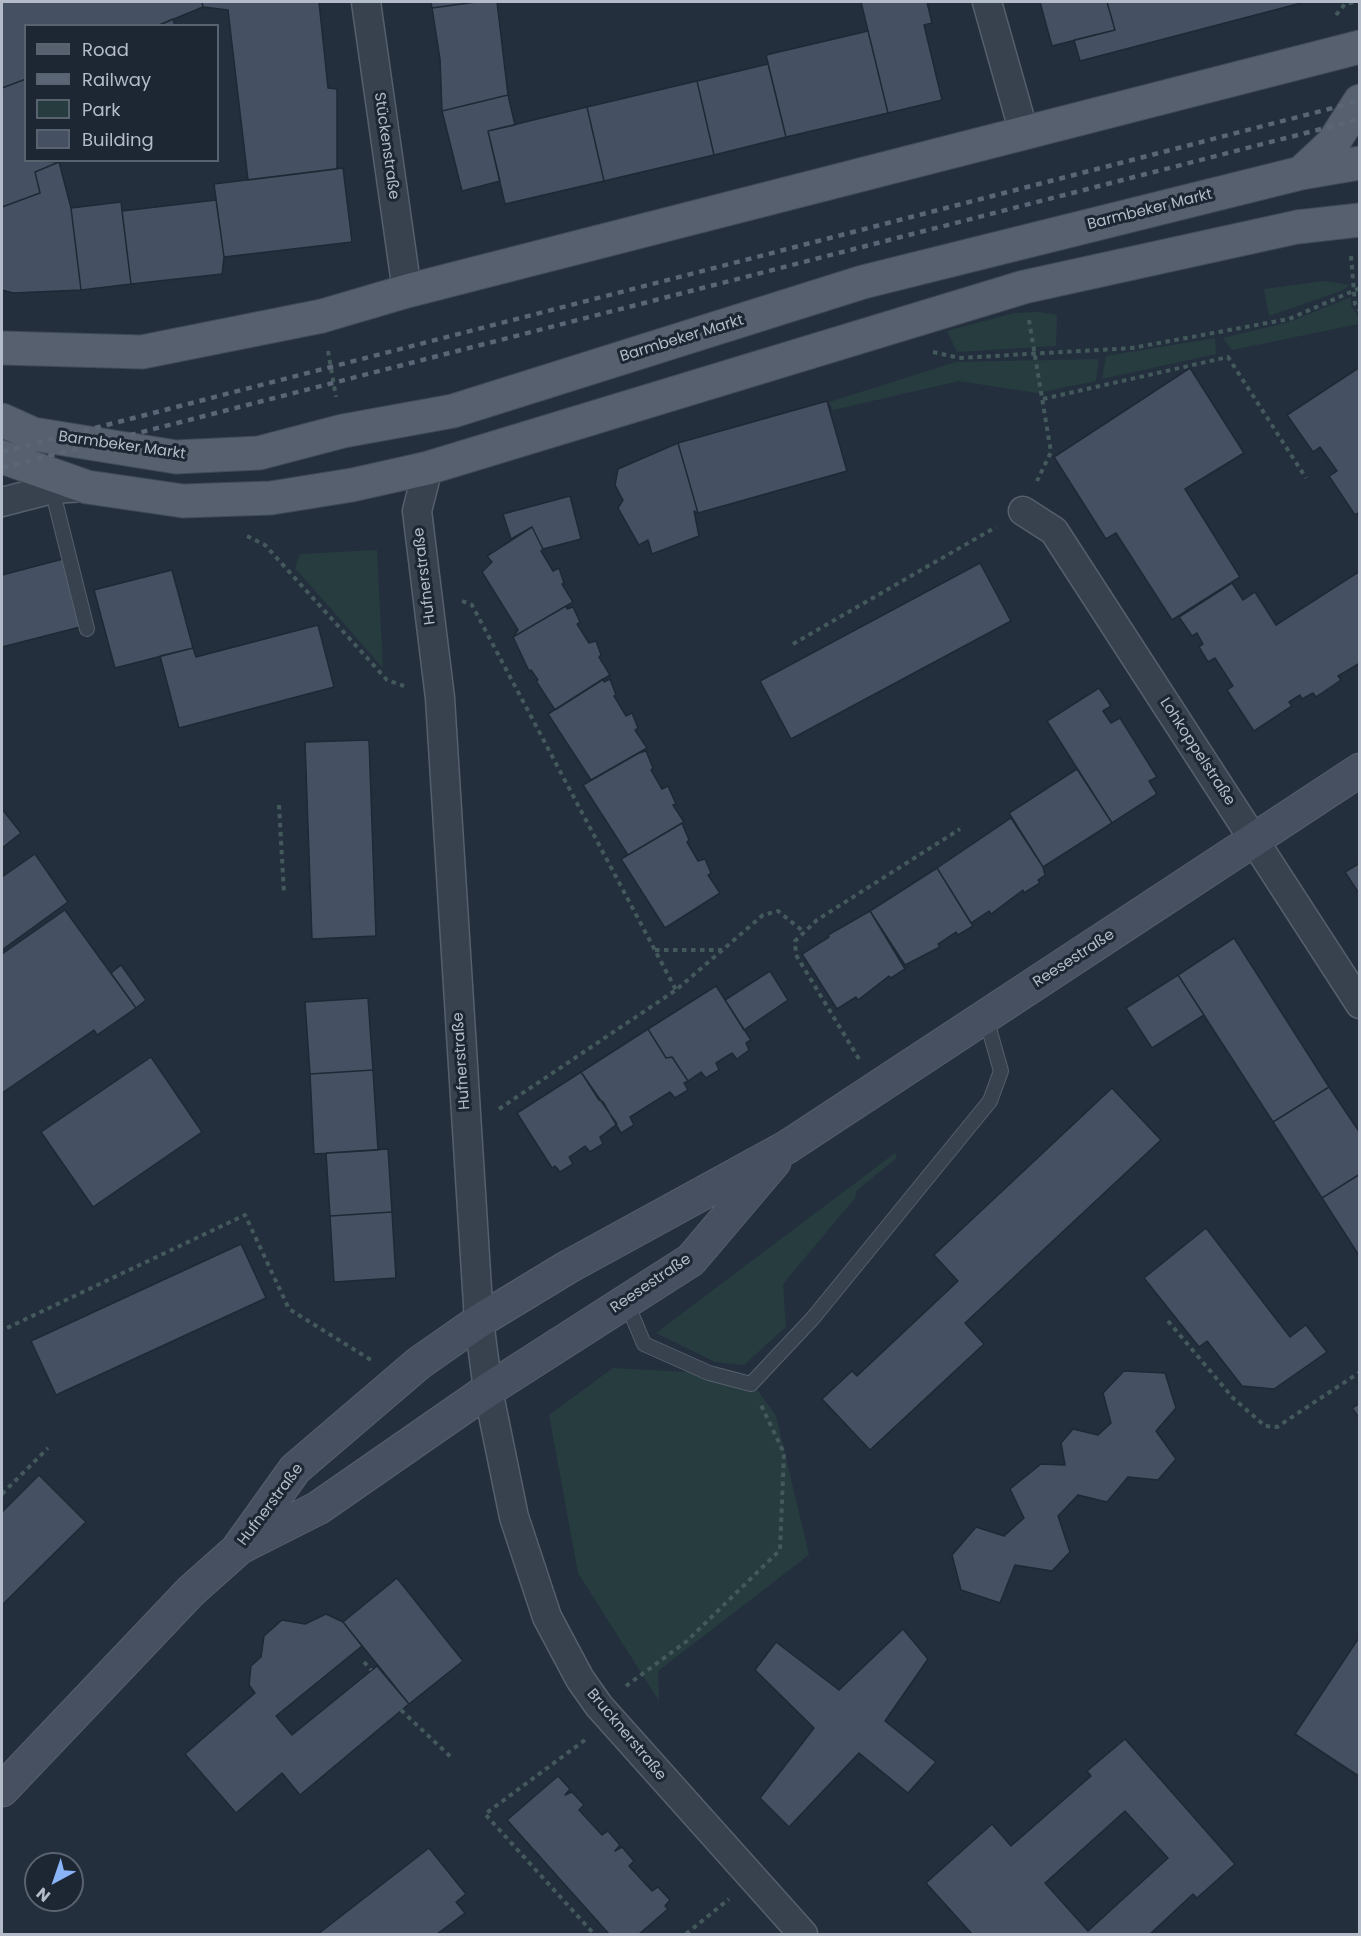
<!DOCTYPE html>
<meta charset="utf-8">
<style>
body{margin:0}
#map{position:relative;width:1361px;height:1936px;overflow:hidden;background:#242f3e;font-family:Poppins,sans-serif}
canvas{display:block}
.frame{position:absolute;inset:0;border:3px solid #b4bcc9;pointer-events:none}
.legend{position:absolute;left:24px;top:24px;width:195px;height:138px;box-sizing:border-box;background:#1d2633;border:2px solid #59626f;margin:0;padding:8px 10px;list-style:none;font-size:18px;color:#b4bcc9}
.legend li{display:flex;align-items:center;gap:12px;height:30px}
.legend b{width:30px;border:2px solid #59626f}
.north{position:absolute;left:24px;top:1852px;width:60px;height:60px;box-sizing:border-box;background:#1d2633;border:2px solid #59626f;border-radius:50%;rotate:220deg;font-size:16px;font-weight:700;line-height:24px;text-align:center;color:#b4bcc9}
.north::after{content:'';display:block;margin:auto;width:21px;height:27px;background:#8ab4f8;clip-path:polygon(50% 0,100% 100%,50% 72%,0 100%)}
</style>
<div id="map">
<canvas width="1361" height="1936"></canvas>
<div class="frame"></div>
<ul class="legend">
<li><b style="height:8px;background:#56606e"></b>Road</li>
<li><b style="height:8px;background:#5a6575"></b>Railway</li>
<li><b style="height:16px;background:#263c3f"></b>Park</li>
<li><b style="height:16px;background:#455162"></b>Building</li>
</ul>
<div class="north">N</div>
</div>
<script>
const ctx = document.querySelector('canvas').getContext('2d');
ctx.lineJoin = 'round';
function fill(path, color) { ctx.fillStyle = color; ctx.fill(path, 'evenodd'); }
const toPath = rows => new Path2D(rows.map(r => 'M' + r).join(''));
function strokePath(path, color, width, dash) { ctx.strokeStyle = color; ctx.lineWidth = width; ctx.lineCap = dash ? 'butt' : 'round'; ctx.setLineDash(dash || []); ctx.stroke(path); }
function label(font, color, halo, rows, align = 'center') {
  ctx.font = font + ' Poppins,sans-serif'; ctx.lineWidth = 6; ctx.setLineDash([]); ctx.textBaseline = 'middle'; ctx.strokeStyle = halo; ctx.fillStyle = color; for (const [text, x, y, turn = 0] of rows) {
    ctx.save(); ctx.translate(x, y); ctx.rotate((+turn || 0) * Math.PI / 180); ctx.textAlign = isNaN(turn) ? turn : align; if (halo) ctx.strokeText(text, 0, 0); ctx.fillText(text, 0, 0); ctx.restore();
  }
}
const green = toPath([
 [1324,281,1350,285,1341,291,1269,316,1264,289],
 [1351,297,1351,305,1359,318,1359,324,1232,350,1223,338,1289,322],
 [1039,312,1057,315,1056,346,957,352,947,331,1014,313],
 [1215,338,1216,354,1102,379,1106,356],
 [1099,359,1096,381,1037,393,959,381,833,410,829,402,956,362],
 [377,550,383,668,295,568,300,554],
 [895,1153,897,1158,857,1190,855,1198,783,1284,786,1327,744,1365,715,1362,656,1333],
 [613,1368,709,1373,753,1384,776,1416,809,1555,658,1671,659,1701,578,1573,549,1415]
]);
const building = toPath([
 [2,2,202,2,203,7,157,26,26,26,26,79,2,88,2,2],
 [202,2,319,2,328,88,337,89,337,169,248,180,228,10,203,7,202,2],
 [431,2,476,2,432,8,431,2],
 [476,2,497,2,508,95,442,111,440,59,432,8,476,2],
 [861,2,927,2,932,23,924,25,942,100,888,113,861,2],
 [1040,2,1107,2,1115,30,1052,46,1040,2],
 [1107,2,1305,2,1080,61,1074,40,1115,30,1107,2],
 [173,19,175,26,157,26,173,19],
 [868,31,888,113,786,137,766,55,868,31],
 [768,64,786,137,714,155,697,81,768,64],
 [26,79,26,160,59,162,35,172,40,193,2,207,2,88,26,79],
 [697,81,714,155,604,181,587,107,697,81],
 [508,95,515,125,488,131,500,181,462,191,442,111,508,95],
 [587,107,604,181,505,204,488,131,587,107],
 [59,162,71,208,81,290,13,293,2,290,2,207,40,193,35,172,59,162],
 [343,168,352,242,224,257,214,184,343,168],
 [216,200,224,257,222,274,131,284,122,211,216,200],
 [121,202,131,284,81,290,71,208,121,202],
 [1360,367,1360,512,1355,515,1329,476,1337,471,1320,447,1313,452,1287,415,1360,367],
 [1190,368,1244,453,1185,489,1240,577,1172,620,1116,533,1106,539,1054,457,1190,368],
 [827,401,847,471,698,513,678,443,827,401],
 [678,443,698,513,694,511,699,536,652,554,648,540,639,545,618,508,623,500,615,485,618,469,678,443],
 [570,496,581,539,543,549,532,527,511,539,503,514,570,496],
 [532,527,543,549,541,551,553,571,559,568,564,583,562,584,573,602,513,637,518,630,482,572,492,562,487,556,532,527],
 [63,559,80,627,2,647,2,575,63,559],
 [980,563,1011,621,791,739,760,681,980,563],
 [172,570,193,648,115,668,94,590,172,570],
 [1360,571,1360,663,1338,676,1341,680,1316,697,1313,693,1302,699,1300,695,1289,702,1292,706,1254,731,1227,690,1233,686,1215,658,1208,662,1199,647,1203,644,1197,633,1192,636,1179,617,1232,583,1243,600,1255,592,1276,625,1360,571],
 [566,606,567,609,573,607,580,622,577,624,589,643,596,641,601,655,599,657,610,675,555,710,536,681,538,680,531,670,529,671,513,637,566,606],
 [318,625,334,687,179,728,160,656,193,648,196,657,318,625],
 [603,679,604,682,610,679,616,695,614,696,626,716,632,713,638,728,635,730,647,748,591,780,548,714,603,679],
 [1099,688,1111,706,1103,711,1111,723,1120,718,1157,777,1149,781,1157,794,1112,823,1047,721,1099,688],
 [369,740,376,936,312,939,305,742,369,740],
 [646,751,653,768,651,770,662,789,668,786,676,804,673,805,684,822,628,855,583,785,639,753,646,751],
 [1077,769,1112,823,1043,867,1009,813,1077,769],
 [2,809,21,833,2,848,2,809],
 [1011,818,1043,867,1045,875,1038,880,1040,883,1024,893,1023,890,991,914,989,911,971,923,937,868,1011,818],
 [682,823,689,840,687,842,698,861,705,859,711,873,708,875,720,893,665,928,621,859,682,823],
 [35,854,68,902,2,950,2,877,35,854],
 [1360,863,1360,895,1345,872,1360,863],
 [937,868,973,926,958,935,956,932,938,944,940,947,905,965,870,911,937,868],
 [65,910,136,1008,97,1035,94,1030,2,1093,2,954,65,910],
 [870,911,905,969,891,978,889,976,858,1000,856,997,837,1009,802,954,829,937,828,935,870,911],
 [1234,938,1329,1087,1273,1122,1178,975,1234,938],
 [121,965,146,1000,136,1008,111,973,121,965],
 [770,971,788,1000,744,1030,725,1000,770,971],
 [1178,975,1204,1015,1152,1048,1126,1008,1178,975],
 [716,986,751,1040,746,1043,749,1050,737,1059,732,1053,716,1063,719,1070,706,1078,701,1072,688,1081,672,1057,666,1058,648,1029,716,986],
 [368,998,373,1070,310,1074,305,1002,368,998],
 [648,1029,666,1058,672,1057,688,1081,684,1083,688,1090,675,1098,670,1092,630,1117,634,1125,621,1133,603,1102,599,1100,581,1072,648,1029],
 [151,1057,202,1132,93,1207,41,1132,151,1057],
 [373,1070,378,1150,314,1154,310,1074,373,1070],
 [581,1072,617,1124,600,1137,603,1144,590,1152,585,1146,569,1157,573,1164,560,1172,555,1166,552,1168,517,1113,581,1072],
 [1329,1087,1360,1133,1360,1174,1322,1198,1273,1122,1329,1087],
 [1112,1088,1161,1140,965,1323,984,1344,870,1450,822,1399,852,1371,857,1376,958,1281,934,1255,1112,1088],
 [388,1149,392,1212,330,1216,326,1153,388,1149],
 [1360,1174,1360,1257,1322,1198,1360,1174],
 [392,1212,396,1278,334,1282,330,1216,392,1212],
 [1206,1228,1290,1337,1306,1325,1327,1352,1274,1389,1242,1386,1207,1341,1199,1347,1144,1278,1206,1228],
 [241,1244,266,1298,56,1395,31,1341,241,1244],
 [1124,1371,1165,1373,1176,1408,1156,1431,1176,1459,1158,1480,1128,1477,1107,1502,1078,1495,1058,1516,1070,1552,1052,1571,1015,1565,1000,1603,961,1590,952,1555,976,1527,1004,1536,1024,1518,1010,1489,1041,1464,1065,1465,1061,1443,1073,1429,1098,1435,1111,1423,1103,1393,1124,1371],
 [1360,1403,1360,1419,1352,1408,1360,1403],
 [39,1475,86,1522,2,1605,2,1512,39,1475],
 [397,1578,463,1661,409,1704,343,1622,397,1578],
 [326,1614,343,1622,362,1646,276,1716,292,1735,377,1666,409,1704,300,1795,282,1773,236,1813,185,1754,255,1693,249,1685,251,1666,261,1657,264,1636,282,1620,305,1624,326,1614],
 [903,1629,928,1659,885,1721,936,1762,908,1793,859,1753,789,1827,760,1798,814,1728,755,1670,776,1642,839,1690,903,1629],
 [1360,1636,1360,1777,1295,1734,1360,1636],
 [1125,1739,1235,1864,1197,1898,1193,1894,1150,1934,972,1934,926,1883,992,1824,1011,1846,1091,1776,1087,1771,1125,1739],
 [1125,1811,1168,1858,1088,1931,1045,1883,1125,1811],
 [558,1776,570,1789,565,1795,572,1792,584,1805,579,1810,602,1835,608,1831,620,1845,615,1851,622,1847,634,1861,629,1866,652,1891,658,1887,670,1900,665,1906,668,1909,639,1934,609,1934,507,1820,558,1776],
 [429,1848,466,1894,456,1902,465,1913,437,1934,318,1934,429,1848]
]);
const path = toPath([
 [1336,15,1345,4,1357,2],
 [1351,256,1355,304,1360,311],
 [1029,320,1051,452,1037,481],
 [328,351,336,397],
 [933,352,959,358,1132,348,1289,319,1360,288],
 [1043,399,1228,357,1306,478],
 [247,536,265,545,387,680,404,686],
 [462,601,472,605,676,990],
 [793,644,996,527],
 [279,805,284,894],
 [655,950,722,950],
 [859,1059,796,955,795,941,817,920,960,829],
 [499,1109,676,990,763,915,778,911,804,932],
 [1168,1321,1233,1398,1265,1426,1277,1427,1360,1372],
 [7,1328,245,1215,289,1309,371,1360],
 [2,1494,48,1448],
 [364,1662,371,1670],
 [626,1686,687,1641,780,1550,784,1453,761,1405],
 [401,1710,453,1759],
 [585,1740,485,1814,594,1934],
 [686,1934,729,1899]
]);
const lane = toPath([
 [52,489,87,629],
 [626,1301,644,1344,709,1373,751,1384,813,1318,990,1101,1001,1071,986,1018]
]);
const street = toPath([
 [366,2,407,291],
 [987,2,1024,133],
 [428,468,417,511,440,698,479,1321,488,1390,514,1517,547,1617,580,1679,599,1706,803,1934],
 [2,502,52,489,85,487],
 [1023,511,1054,531,1360,1004]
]);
const secondary = toPath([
 [241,1547,318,1508,488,1390,691,1260,774,1162],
 [2,1790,191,1591,237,1550,295,1469,419,1363,479,1321,568,1267,787,1147,1360,770]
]);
const primary = toPath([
 [1301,173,1333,143,1360,101],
 [2,348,142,352,322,316,407,291,1360,47],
 [2,420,33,434,176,457,259,453,343,431,453,411,863,282,1301,173,1360,163],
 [2,457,87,487,183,501,271,498,352,485,428,468,1024,287,1297,227,1360,220]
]);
const rail = toPath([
 [2,452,1360,101],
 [2,468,1360,119]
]);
const streetNames = [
 ["Stückenstraße",386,146,82],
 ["Barmbeker Markt",1150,210,-14],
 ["Barmbeker Markt",682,339,-17],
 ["Barmbeker Markt",122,446,8],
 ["Hufnerstraße",425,576,-97],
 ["Lohkoppelstraße",1197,752,57],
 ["Reesestraße",1074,959,-33],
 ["Hufnerstraße",462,1061,-94],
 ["Reesestraße",651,1284,-34],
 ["Hufnerstraße",271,1505,-53],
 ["Brucknerstraße",626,1735,50]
];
fill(green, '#263c3f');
fill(building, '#455162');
strokePath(building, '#1f2835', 1.5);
strokePath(lane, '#565f6c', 16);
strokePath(street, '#565f6c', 31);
strokePath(secondary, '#565f6c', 35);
strokePath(primary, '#414a57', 35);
strokePath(path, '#44595c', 4, [4.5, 4.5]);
strokePath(lane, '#38414e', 14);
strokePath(street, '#38414e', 28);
strokePath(secondary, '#465061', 33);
strokePath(primary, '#56606e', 33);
strokePath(rail, '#5a6575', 4.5, [6, 6]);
label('15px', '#b4bcc9', '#1d2633', streetNames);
</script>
